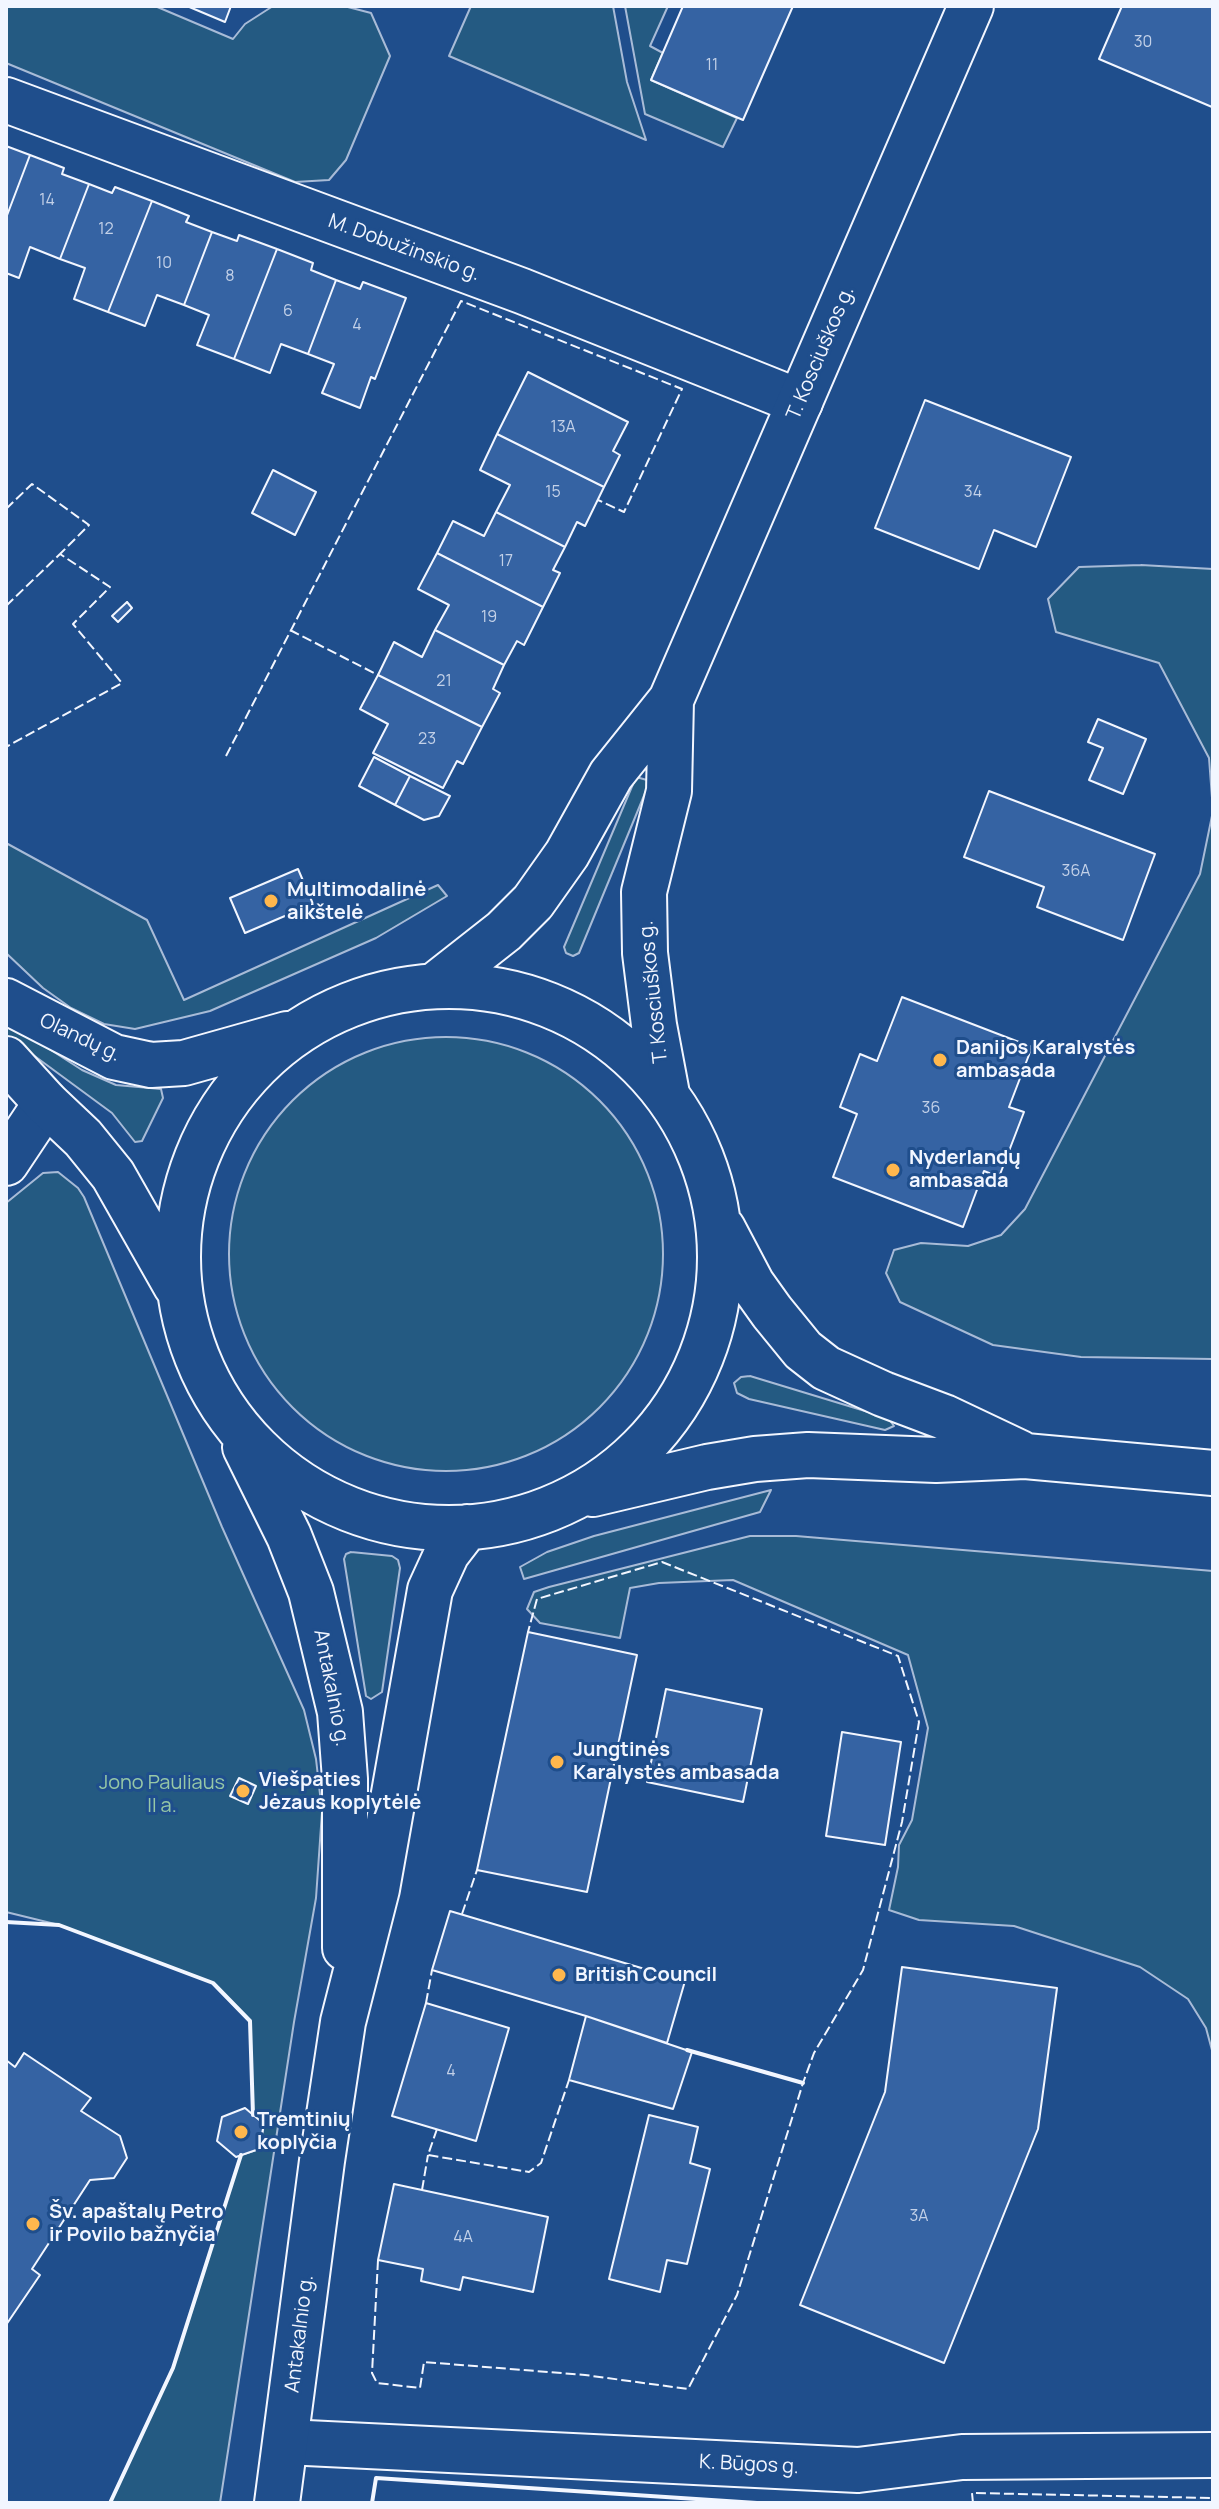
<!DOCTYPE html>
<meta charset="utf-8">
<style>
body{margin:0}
#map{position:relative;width:1219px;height:2509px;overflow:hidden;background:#1f4e8c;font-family:Manrope,sans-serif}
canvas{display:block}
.frame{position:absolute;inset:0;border:8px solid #f2f6ff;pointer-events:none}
</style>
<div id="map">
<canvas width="1219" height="2509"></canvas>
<div class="frame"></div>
</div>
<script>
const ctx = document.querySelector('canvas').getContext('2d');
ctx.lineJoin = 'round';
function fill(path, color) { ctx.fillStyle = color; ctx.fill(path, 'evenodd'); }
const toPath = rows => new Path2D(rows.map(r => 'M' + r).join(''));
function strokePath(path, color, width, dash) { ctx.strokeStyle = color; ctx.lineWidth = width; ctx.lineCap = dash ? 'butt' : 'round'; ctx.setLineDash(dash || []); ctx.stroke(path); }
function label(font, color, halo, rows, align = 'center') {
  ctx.font = font + ' Manrope,sans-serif'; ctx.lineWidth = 6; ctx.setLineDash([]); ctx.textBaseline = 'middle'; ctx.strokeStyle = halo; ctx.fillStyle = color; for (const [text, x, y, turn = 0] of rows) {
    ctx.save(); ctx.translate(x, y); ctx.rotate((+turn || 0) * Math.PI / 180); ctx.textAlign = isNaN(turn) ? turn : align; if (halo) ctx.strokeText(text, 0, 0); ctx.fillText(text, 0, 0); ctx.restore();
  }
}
const green = toPath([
 [6,6,155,6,233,39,245,24,273,6,344,6,371,13,390,56,346,160,329,180,295,182,6,63,6,6],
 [471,6,613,6,627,82,646,140,449,56,471,6],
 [625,6,668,6,650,46,663,53,651,80,737,118,723,147,645,114,625,6],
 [1141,565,1213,569,1213,1359,1081,1357,993,1345,900,1302,886,1273,894,1250,921,1243,968,1246,1001,1235,1025,1209,1200,874,1213,811,1209,758,1159,663,1056,632,1048,599,1079,567,1141,565],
 [636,777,647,780,648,786,579,953,573,956,566,953,564,947,636,777],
 [6,843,147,920,184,1000,438,885,447,896,376,938,210,1011,135,1029,104,1024,71,1008,43,988,6,953,6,843],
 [6,1021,82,1070,116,1085,161,1089,163,1098,142,1141,135,1142,112,1113,6,1035,6,1021],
 '229 1254a217 217 0 1 1 434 0a217 217 0 1 1-434 0Z',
 [58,1172,78,1188,84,1197,222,1527,304,1710,316,1759,322,1812,316,1898,294,2022,220,2503,110,2503,173,2368,241,2155,259,2149,264,2125,253,2115,250,2021,213,1983,59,1925,6,1912,6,1203,43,1173,58,1172],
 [750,1376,888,1418,894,1426,885,1430,749,1399,737,1393,734,1383,741,1377,750,1376],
 [771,1490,760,1512,524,1579,520,1567,547,1552,594,1536,771,1490],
 [750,1536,796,1536,1213,1571,1213,2054,1206,2028,1188,1999,1140,1967,1014,1926,919,1920,889,1910,898,1867,899,1845,912,1820,928,1728,908,1655,733,1580,659,1583,630,1588,620,1638,540,1623,527,1609,534,1592,549,1587,750,1536],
 [351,1552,392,1556,398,1560,400,1568,382,1692,371,1699,366,1696,344,1559,346,1554,351,1552]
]);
const building = toPath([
 [187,6,231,6,225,22,187,6],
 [683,6,793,6,743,120,651,80,683,6],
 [1122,6,1213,6,1212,107,1099,59,1122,6],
 [6,146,30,155,6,218,6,146],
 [30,155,64,168,62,174,89,184,60,259,30,247,19,278,6,273,6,218,30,155],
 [89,184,112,193,115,187,152,201,108,312,74,299,85,268,60,259,89,184],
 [152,201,189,216,186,222,212,232,184,305,157,295,145,326,108,312,152,201],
 [212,232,237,241,239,235,277,249,234,359,197,345,209,315,184,305,212,232],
 [277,249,313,263,311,270,336,280,308,354,281,344,270,373,234,359,277,249],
 [336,280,360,289,363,282,406,298,375,379,371,377,360,408,322,393,334,364,308,354,336,280],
 [528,372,628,422,613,451,620,455,604,487,497,434,528,372],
 [925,400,1071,457,1036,547,994,530,979,569,875,528,925,400],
 [497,434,604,487,585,526,577,522,565,547,496,512,510,485,480,470,497,434],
 [273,470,316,492,295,535,252,513,273,470],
 [496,512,565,547,553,570,560,573,543,607,437,553,453,521,484,536,496,512],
 [437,553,543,607,524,645,517,641,504,665,435,630,449,605,418,589,437,553],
 [127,602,132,608,118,622,112,616,127,602],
 [435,630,504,665,493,689,500,693,482,727,378,675,394,642,422,657,435,630],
 [378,675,482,727,463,764,457,761,443,788,373,753,388,724,360,709,378,675],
 [1098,719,1146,739,1123,794,1089,780,1103,748,1088,742,1098,719],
 [374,757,410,776,395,805,359,786,374,757],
 [410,776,450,796,439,816,424,820,395,805,410,776],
 [989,791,1155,854,1123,940,1037,907,1044,887,964,857,989,791],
 [298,869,313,904,245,933,230,898,298,869],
 [902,997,1032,1047,1009,1107,1024,1112,999,1177,984,1171,963,1227,833,1177,857,1114,840,1107,860,1054,877,1061,902,997],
 [528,1632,637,1655,587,1892,477,1870,528,1632],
 [666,1689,762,1709,743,1802,647,1782,666,1689],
 [842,1732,901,1742,885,1845,826,1836,842,1732],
 [239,1778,256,1786,248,1804,230,1796,239,1778],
 [450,1911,685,1981,667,2043,586,2016,432,1970,450,1911],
 [902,1967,1057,1988,1038,2129,944,2363,800,2305,885,2092,902,1967],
 [426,2003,509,2028,476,2141,392,2116,426,2003],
 [586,2016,692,2052,673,2109,569,2080,586,2016],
 [24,2053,91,2098,81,2111,120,2136,127,2158,114,2178,90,2180,32,2269,40,2275,6,2325,6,2060,15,2067,24,2053],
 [245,2108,264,2124,259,2149,236,2157,217,2141,222,2117,245,2108],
 [649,2115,698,2127,690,2163,710,2169,687,2264,667,2260,660,2292,609,2279,649,2115],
 [394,2184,548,2217,533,2292,463,2277,460,2290,421,2281,423,2269,378,2260,394,2184]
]);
const minor = toPath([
 [6,100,522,291,800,402],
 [6,1163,46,1103],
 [286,2442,858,2470,962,2457,1213,2455]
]);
const primary = toPath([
 '178 1257a271 271 0 1 1 542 0a271 271 0 1 1-542 0Z',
 [434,986,504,931,533,902,567,854,611,775,671,700,971,6],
 [6,1001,114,1057,151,1065,184,1063,287,1034],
 [6,1059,46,1103,83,1138,113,1175,176,1286],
 [667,1094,654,1025,645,953,644,892,669,791,671,700],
 [723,1229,752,1284,772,1312,803,1350,826,1368,883,1394,944,1417,1020,1453],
 [245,1447,289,1536,311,1592,340,1712,345,1779,345,1948],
 [593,1494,707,1467,755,1459,808,1455,936,1460,1025,1456,1213,1473],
 [277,2503,322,2161,343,2022,377,1889,430,1590,447,1553,467,1527]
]);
const fence = toPath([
 [6,509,32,484,89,525,60,554],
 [6,606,60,554,110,587,73,624,122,683,6,747],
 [290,630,378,675],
 [226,756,461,301,682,389,624,512,598,500],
 [462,1914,477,1870],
 [426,2003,432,1970],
 [437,2129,428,2155,529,2172,541,2163,569,2080],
 [422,2190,428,2155],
 [378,2260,372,2373,377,2383,420,2388,424,2362,585,2375,688,2389,737,2295,803,2083,814,2053,863,1970,902,1822,919,1722,898,1656,662,1562,537,1599,528,1632],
 [973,2503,972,2493,1213,2498]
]);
const wall = toPath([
 [6,1922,59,1925,213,1983,250,2021,253,2115],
 [687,2050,803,2083],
 [110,2503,173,2368,241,2155],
 [372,2503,376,2478,757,2503]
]);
const markers = [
 [271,901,8,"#ffb74d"],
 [940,1060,8,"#ffb74d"],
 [893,1170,8,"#ffb74d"],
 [557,1762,8,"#ffb74d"],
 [243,1791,8,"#ffb74d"],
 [559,1975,8,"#ffb74d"],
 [241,2132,8,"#ffb74d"],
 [33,2224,8,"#ffb74d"]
];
const numberNames = [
 ["30",1143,43],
 ["11",712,66],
 ["14",47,201],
 ["12",106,230],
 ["10",164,264],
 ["8",230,277],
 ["6",288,312],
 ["4",357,326],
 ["13A",563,428],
 ["15",553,493],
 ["34",973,493],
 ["17",506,562],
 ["19",489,618],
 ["21",444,682],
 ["23",427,740],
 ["36A",1076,872],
 ["36",931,1109],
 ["4",451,2072],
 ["3A",919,2217],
 ["4A",463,2238]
];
const streetNames = [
 ["M. Dobužinskio g.",404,248,20],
 ["T. Kosciuškos g.",821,353,-67],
 ["T. Kosciuškos g.",654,992,-96],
 ["Olandų g.",80,1038,25],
 ["Antakalnio g.",331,1688,79],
 ["Antakalnio g.",300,2334,-83],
 ["K. Būgos g.",749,2465,3]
];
const poiNames = [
 ["Multimodalinė",287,890],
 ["aikštelė",287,913],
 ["Danijos Karalystės",956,1048],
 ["ambasada",956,1071],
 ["Nyderlandų",909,1158],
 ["ambasada",909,1181],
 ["Jungtinės",573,1750],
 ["Karalystės ambasada",573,1773],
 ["Viešpaties",259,1780],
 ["Jėzaus koplytėlė",259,1803],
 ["British Council",575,1975],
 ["Tremtinių",257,2120],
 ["koplyčia",257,2143],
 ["Šv. apaštalų Petro",49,2212],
 ["ir Povilo bažnyčia",49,2235]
];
const parkNames = [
 ["Jono Pauliaus",162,1783],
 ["II a.",162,1806]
];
fill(green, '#245a82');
strokePath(green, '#a8bbd7', 2);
fill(building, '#3563a3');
strokePath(building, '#f2f6ff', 2);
strokePath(minor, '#f2f6ff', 48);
strokePath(primary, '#f2f6ff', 48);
strokePath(minor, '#1f4e8c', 44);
strokePath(primary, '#1f4e8c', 44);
strokePath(fence, '#f2f6ff', 2, [10, 4]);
strokePath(wall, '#f2f6ff', 4);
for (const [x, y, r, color] of markers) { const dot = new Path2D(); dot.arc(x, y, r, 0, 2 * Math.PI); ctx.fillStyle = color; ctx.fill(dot); strokePath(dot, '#1f4e8c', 3); }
label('16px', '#c3d1e8', null, numberNames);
label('20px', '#f2f6ff', '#1f4e8c', streetNames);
label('bold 20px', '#f2f6ff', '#1f4e8c', poiNames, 'left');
label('20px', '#97c8a6', '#1f4e8c', parkNames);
</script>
